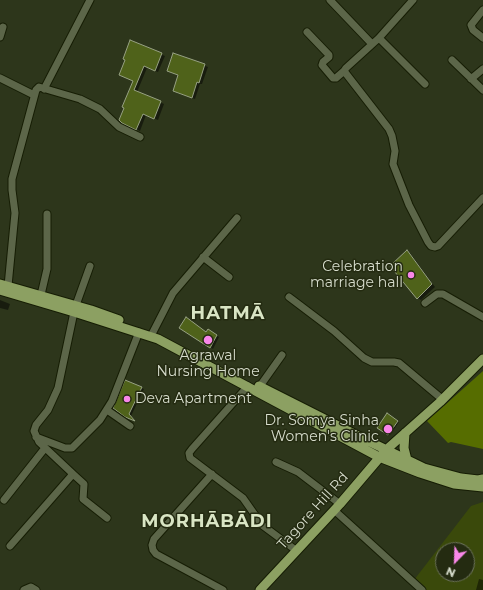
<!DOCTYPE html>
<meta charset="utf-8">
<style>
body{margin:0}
#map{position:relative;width:483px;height:590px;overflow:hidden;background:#2d361b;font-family:Montserrat,sans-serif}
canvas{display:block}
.north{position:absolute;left:435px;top:542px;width:40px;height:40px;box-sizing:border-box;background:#242b11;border:1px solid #6c725c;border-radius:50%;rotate:203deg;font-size:11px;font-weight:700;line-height:16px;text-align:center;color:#d7ddcd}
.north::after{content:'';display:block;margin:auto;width:14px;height:18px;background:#f987e8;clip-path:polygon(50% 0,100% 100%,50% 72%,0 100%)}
</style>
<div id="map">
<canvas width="483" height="590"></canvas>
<div class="north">N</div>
</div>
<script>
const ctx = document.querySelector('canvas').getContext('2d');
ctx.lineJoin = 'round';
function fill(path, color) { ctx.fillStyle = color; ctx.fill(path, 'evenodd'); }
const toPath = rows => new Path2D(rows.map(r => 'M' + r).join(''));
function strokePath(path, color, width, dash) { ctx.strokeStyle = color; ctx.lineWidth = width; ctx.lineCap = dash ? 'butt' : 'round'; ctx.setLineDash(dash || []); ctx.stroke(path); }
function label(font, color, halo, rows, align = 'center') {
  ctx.font = font + ' Montserrat,sans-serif'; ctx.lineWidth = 3; ctx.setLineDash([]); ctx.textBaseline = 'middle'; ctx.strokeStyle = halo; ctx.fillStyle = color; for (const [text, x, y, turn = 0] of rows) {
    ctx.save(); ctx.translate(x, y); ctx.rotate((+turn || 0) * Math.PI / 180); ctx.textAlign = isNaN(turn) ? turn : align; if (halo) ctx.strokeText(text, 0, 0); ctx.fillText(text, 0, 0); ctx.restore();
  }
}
const green = toPath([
 [483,502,483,590,426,590,414,580,471,506],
 [443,550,467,550,467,574,443,574]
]);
const water = toPath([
 [483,371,483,449,451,442,448,443,427,421]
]);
const shadow = toPath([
 [131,42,165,56,158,72,147,68,137,92,164,104,158,120,146,115,140,131,127,124,134,81,126,60],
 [174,54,208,67,202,84,200,84,195,99,177,93,179,75],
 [407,251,410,253,435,287,421,300,418,298],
 [0,300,10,304,8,310,0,308],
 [180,327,207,333,208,331,219,337,213,349],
 [126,382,144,389,131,416,135,420,129,417],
 [387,414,399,422,390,435,378,427],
 [479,579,483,580,483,590,476,590]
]);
const building = toPath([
 [130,40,162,53,155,71,144,66,134,90,161,101,154,119,143,114,136,130,122,123,119,120,124,108,122,107,133,81,119,75,125,60,123,59,130,40],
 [173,53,205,64,199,83,197,82,192,98,173,91,178,75,167,71,173,53],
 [407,250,432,284,417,299,390,266,407,250],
 [186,317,206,332,208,329,217,335,210,348,179,328,186,317],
 [125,380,142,387,129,414,135,421,125,417,113,408,125,380],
 [387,413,398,421,388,435,377,428,387,413]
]);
const minor = toPath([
 [330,0,372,44],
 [413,0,379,38,346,68,344,71,389,129,392,136,395,151,393,164,409,205,428,242,431,246,435,247,438,246,483,198],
 [483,10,471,25,473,30,483,38],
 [307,32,329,55,329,57,323,62,322,65,333,78,336,78,344,71],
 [0,37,3,27],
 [379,38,425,84],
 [452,60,483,90],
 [0,78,34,95],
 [471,79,483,69],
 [44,89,90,0],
 [203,257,229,277],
 [8,286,15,213,12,190,12,179,36,90,39,87,80,99,100,109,119,127,140,137],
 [289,297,334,331,364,358,372,362,394,362,399,363,442,399],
 [40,299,47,269,47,214],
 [425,303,437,294,443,294,483,317],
 [76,305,90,266],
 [153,332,173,293,237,218],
 [248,386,192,449,189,453,190,458,243,498,262,525,297,551],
 [260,386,282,355],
 [107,410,130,426],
 [36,437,65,448,72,448,100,420,112,401,139,332],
 [276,462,298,472,340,504],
 [73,474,84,484,83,499,107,518],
 [212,474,154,539,152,545,153,550,156,554,223,590],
 [4,500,45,448],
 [334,510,422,590],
 [10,546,73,474,39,442,34,431,36,425,48,410,58,388,74,312],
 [24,590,31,587,36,590]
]);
const major = toPath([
 [0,284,91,310,119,320],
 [0,290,74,312,158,339,379,457,420,473,454,484,483,487],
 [259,386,366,440,424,468,461,478,478,480,483,479],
 [405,433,404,448,407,460],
 [260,590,340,504,386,450,440,402,483,359]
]);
const markers = [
 [411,275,4,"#f987e8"],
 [208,340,5,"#f987e8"],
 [127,399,4,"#f987e8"],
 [388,429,5,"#f987e8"]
];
const poiNames = [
 ["Celebration",403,267],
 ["marriage hall",403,283],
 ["Agrawal",208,356,"center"],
 ["Nursing Home",208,372,"center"],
 ["Deva Apartment",135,399,"left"],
 ["Dr. Somya Sinha",379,421],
 ["Women's Clinic",379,437]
];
const streetNames = [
 ["Tagore Hill Rd",313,511,-48]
];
const districtNames = [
 ["HATMĀ",228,314],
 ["MORHĀBĀDI",207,522]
];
fill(green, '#3a490b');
fill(water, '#566d00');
fill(shadow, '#0007');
fill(building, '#4f621a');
strokePath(building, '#97a183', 1);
strokePath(minor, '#161d04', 9);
strokePath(major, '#161d04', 11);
strokePath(minor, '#5c6649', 7);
strokePath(major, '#8ca062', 9);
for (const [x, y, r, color] of markers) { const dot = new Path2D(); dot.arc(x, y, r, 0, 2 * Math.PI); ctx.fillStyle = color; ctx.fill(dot); strokePath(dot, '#242b11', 1.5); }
label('14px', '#d7ddcd', '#242b11', poiNames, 'right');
label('14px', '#d7ddcd', '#242b11', streetNames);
ctx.letterSpacing = '1px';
label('bold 18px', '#d9e5c4', '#242b11', districtNames);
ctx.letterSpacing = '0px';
</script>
